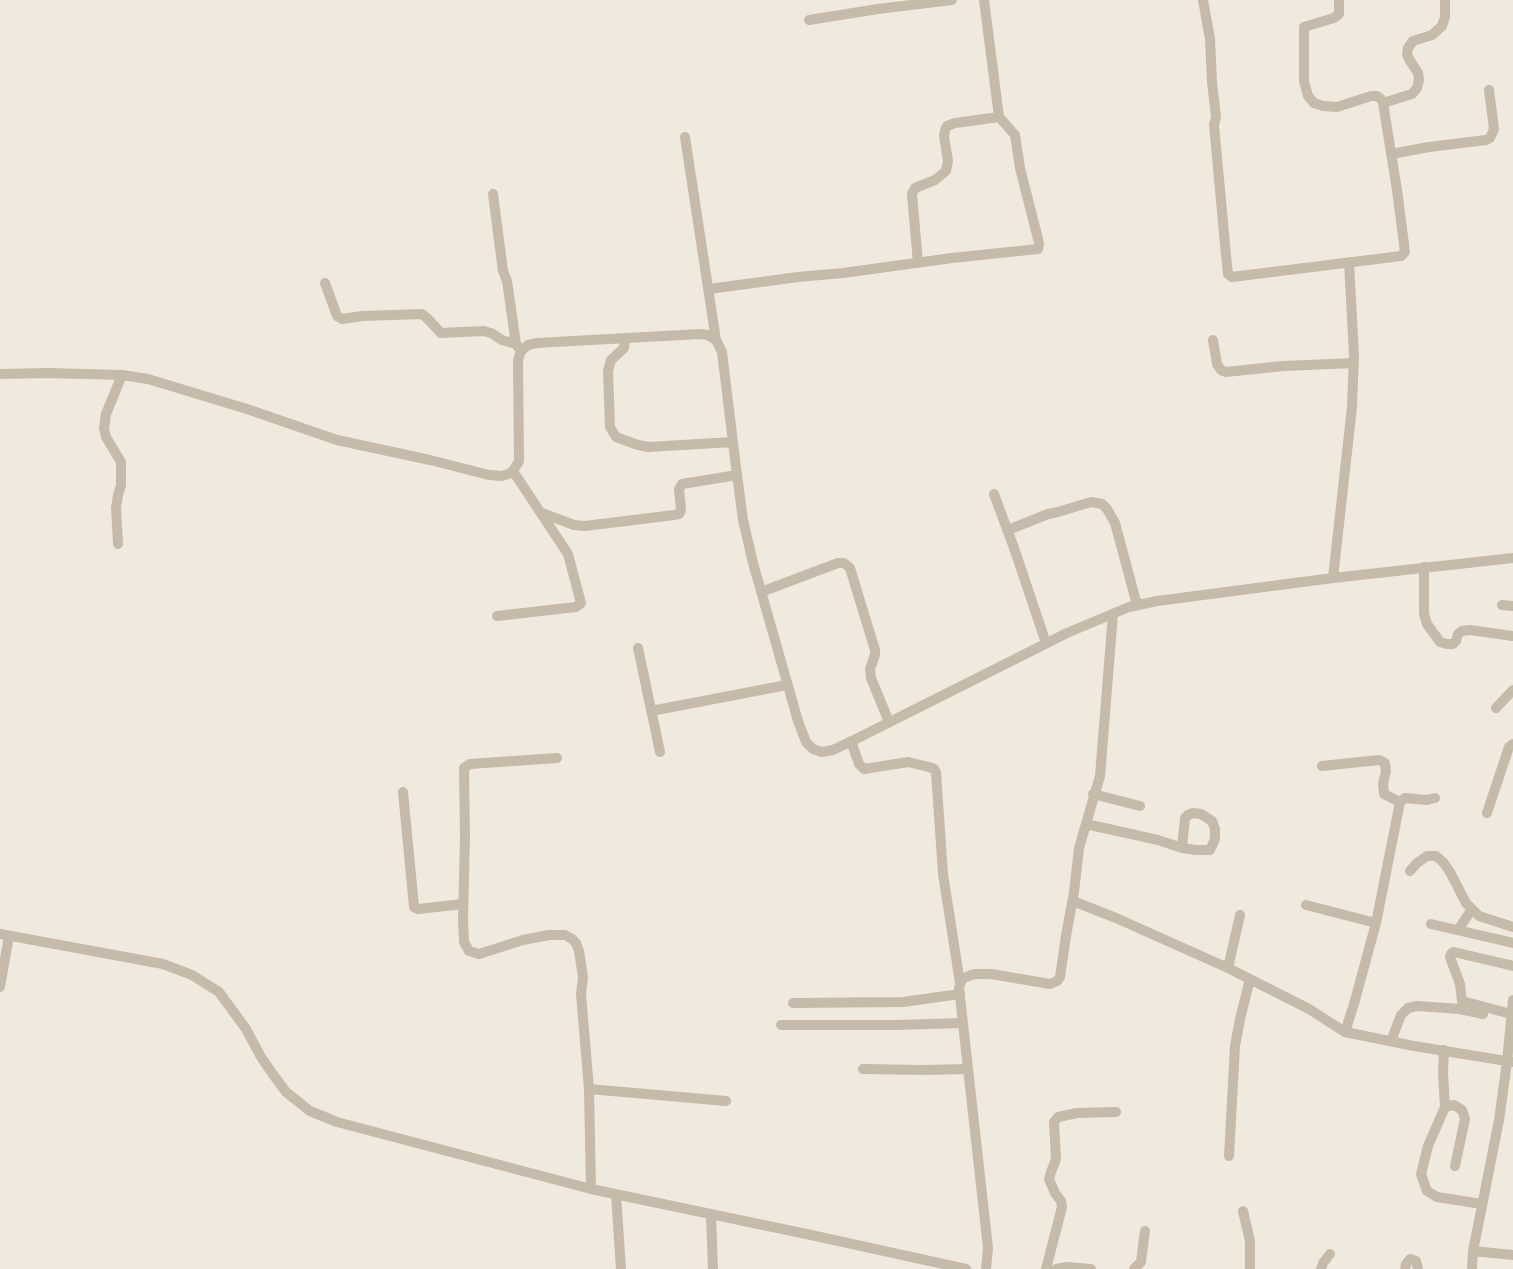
<!DOCTYPE html>
<style>
body{margin:0}
canvas{display:block;background:#efe9de}
</style>
<canvas width="1513" height="1269"></canvas>
<script>
const ctx = document.querySelector('canvas').getContext('2d');
ctx.lineJoin = 'round';
const toPath = rows => new Path2D(rows.map(r => 'M' + r).join(''));
function strokePath(path, color, width, dash) { ctx.strokeStyle = color; ctx.lineWidth = width; ctx.lineCap = dash ? 'butt' : 'round'; ctx.setLineDash(dash || []); ctx.stroke(path); }
const minor = toPath([
 [1203,0,1210,39,1212,82,1216,117,1214,125,1226,255,1228,274,1232,277,1401,256,1405,252,1397,190,1383,103,1381,99,1377,96,1371,96,1337,107,1323,106,1314,103,1308,96,1304,81,1304,27,1334,18,1339,14,1339,0],
 [809,20,878,9,952,0],
 [1383,103,1412,94,1417,88,1419,80,1418,73,1409,59,1407,54,1408,48,1413,41,1432,35,1442,26,1445,17,1445,0],
 [685,137,716,340],
 [1391,154,1429,147,1486,140,1490,138,1494,129,1489,90],
 [493,194,503,271,507,281,516,344],
 [918,263,912,194,915,188,935,180,946,171,948,161,944,136,945,130,947,126,955,123,999,117],
 [325,283,337,316,342,319,362,316,422,314,426,317,441,333,484,331,491,333,502,340,516,344,521,351],
 [709,289,798,277,843,273,952,258,1038,249,1039,243,1020,168,1015,135,999,117,984,0],
 [625,339,624,348,611,360,608,371,610,427,616,437,638,445,648,447,733,442],
 [1213,340,1217,364,1221,370,1226,372,1283,366,1354,363],
 [0,374,48,373,122,375,148,379,247,409,337,440,430,460,489,475,502,476,508,474,513,471,519,461,518,360,521,351,528,345,537,343,700,334,708,335,716,340,722,352,737,475,743,520,753,563,798,721,806,742,813,749,822,752,833,750,858,738,1067,633,1129,607,1157,601,1333,578,1513,558],
 [994,494,1014,548,1046,643],
 [542,513,574,525,585,526,674,515,679,514,681,510,679,489,682,484,737,475],
 [1008,530,1048,514,1058,512,1091,502,1102,504,1107,509,1115,523,1137,605],
 [118,544,116,508,118,495,121,485,121,462,106,437,104,428,106,414,122,375],
 [1424,567,1424,614,1427,624,1440,642,1447,644,1453,644,1456,641,1458,634,1462,631,1470,630,1513,636],
 [1333,578,1352,407,1354,355,1349,262],
 [761,592,838,563,844,563,850,568,875,650,875,655,870,669,871,678,889,722],
 [1502,605,1513,606],
 [497,616,576,607,581,603,568,554,513,471],
 [638,648,660,752],
 [1496,708,1513,690],
 [651,711,787,685],
 [851,741,859,764,864,769,908,762,929,767,934,769,936,772,943,874,960,983],
 [557,758,470,764,464,768,465,837,463,920,464,942,469,951,479,954,523,940,549,935,565,935,572,939,576,943,579,951,583,977,581,994,589,1089,591,1189],
 [1322,766,1379,760,1385,763,1386,771,1383,784,1384,794,1400,802],
 [403,792,414,907,418,909,463,904],
 [1093,794,1140,806],
 [1487,813,1509,747,1513,744],
 [1086,824,1158,840,1182,848,1196,850,1210,850,1215,839,1215,829,1212,821,1201,814,1193,813,1188,815,1185,818,1182,848],
 [1410,871,1417,863,1427,856,1436,856,1443,862,1450,872,1466,903,1479,916,1513,927],
 [1073,901,1116,918,1228,968,1309,1009,1345,1032,1414,1046,1513,1062],
 [1306,905,1376,923],
 [1431,924,1513,943],
 [1458,930,1472,909],
 [0,934,163,964,192,975,219,992,246,1029,261,1057,272,1073,286,1092,310,1111,337,1122,591,1189,811,1235,966,1269],
 [1228,968,1240,915],
 [0,987,9,936],
 [793,1003,903,1002,960,994],
 [1511,1014,1462,1001,1460,984,1450,957,1451,954,1454,952,1513,966],
 [781,1025,896,1025,963,1023],
 [1345,1032,1354,1004,1376,923,1400,802,1405,798,1427,800,1435,798],
 [1391,1041,1401,1015,1408,1008,1417,1006,1460,1009,1483,1014],
 [1444,1050,1443,1073,1445,1107],
 [863,1069,923,1070,968,1069],
 [589,1089,726,1101],
 [1229,1156,1235,1046,1240,1019,1250,979],
 [1455,1166,1465,1119,1462,1110,1454,1105,1445,1107,1428,1146,1421,1174,1427,1191,1437,1197,1482,1204],
 [616,1195,621,1269],
 [1243,1211,1250,1241,1250,1269],
 [711,1215,713,1269],
 [1473,1251,1513,1255],
 [986,1269,988,1248,959,988,962,979,971,975,976,974,991,974,1050,984,1057,981,1060,977,1066,936,1074,892,1079,848,1100,776,1113,614],
 [1046,1269,1062,1207,1061,1201,1055,1193,1049,1179,1051,1172,1056,1159,1054,1122,1058,1117,1077,1113,1116,1112],
 [1056,1269,1067,1267,1091,1269],
 [1134,1269,1141,1262,1145,1231],
 [1321,1269,1323,1263,1330,1254],
 [1405,1269,1406,1264,1410,1259,1416,1261,1418,1269],
 [1472,1269,1473,1251,1499,1120,1507,1062,1513,1000]
]);
strokePath(minor, '#c6bbab', 10);
</script>
